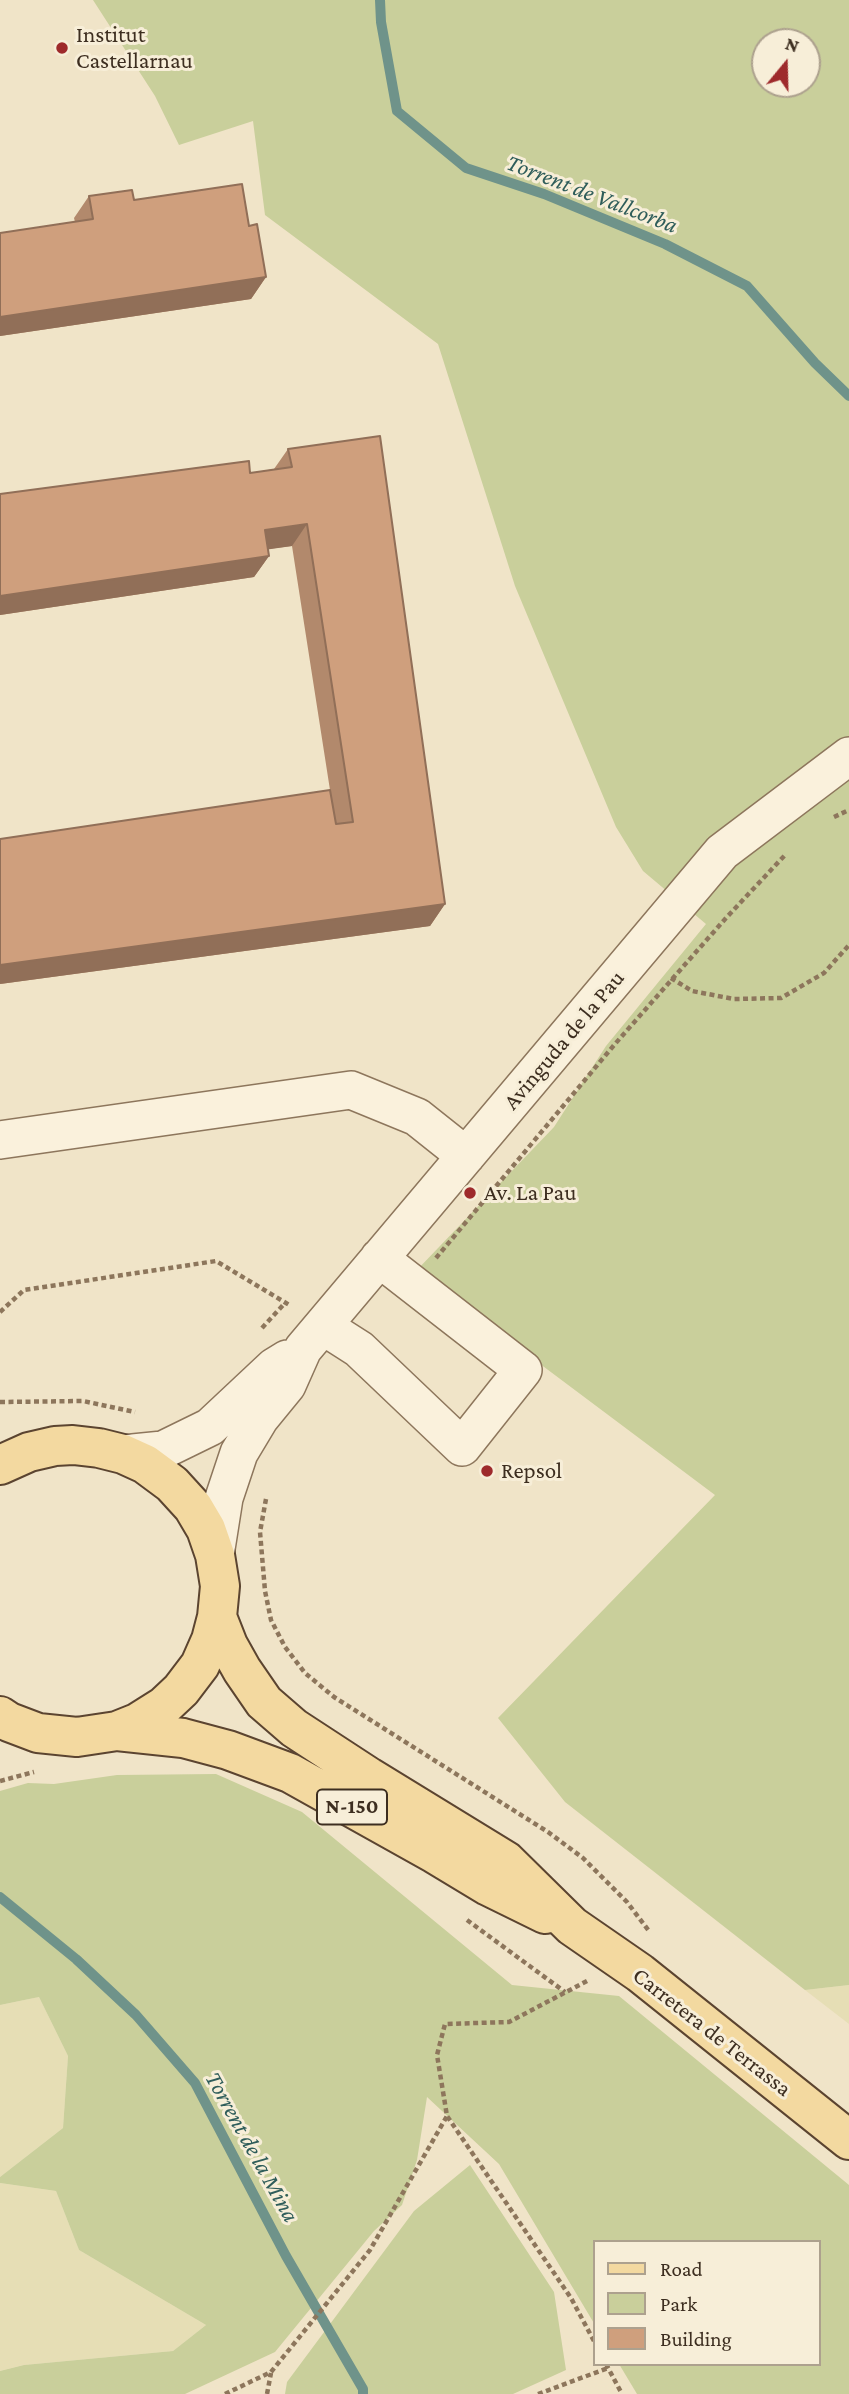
<!DOCTYPE html>
<style>
body{margin:0}
#map{position:relative;width:849px;height:2394px;overflow:hidden;background:#f0e4c8;font-family:"Crimson Pro",serif}
canvas{display:block}
.legend{position:absolute;left:593px;top:2240px;width:228px;height:126px;box-sizing:border-box;background:#f7eed8;border:2px solid #ada18e;margin:0;padding:9px 12px;list-style:none;font-size:21px;color:#3d2e20}
.legend li{display:flex;align-items:center;gap:14px;height:35px}
.legend b{width:35px;border:2px solid #ada18e}
.north{position:absolute;left:751px;top:28px;width:70px;height:70px;box-sizing:border-box;background:#f7eed8;border:2px solid #ada18e;border-radius:50%;rotate:19deg;font-size:19px;font-weight:700;line-height:28px;text-align:center;color:#3d2e20}
.north::after{content:'';display:block;margin:auto;width:24px;height:32px;background:#9e2a2b;clip-path:polygon(50% 0,100% 100%,50% 72%,0 100%)}
</style>
<div id="map">
<canvas width="849" height="2394"></canvas>
<ul class="legend">
<li><b style="height:9px;background:#f3d9a0"></b>Road</li>
<li><b style="height:19px;background:#c9cf9b"></b>Park</li>
<li><b style="height:19px;background:#cf9f7d"></b>Building</li>
</ul>
<div class="north">N</div>
</div>
<script>
const ctx = document.querySelector('canvas').getContext('2d');
ctx.lineJoin = 'round';
function fill(path, color) { ctx.fillStyle = color; ctx.fill(path, 'evenodd'); }
const toPath = rows => new Path2D(rows.map(r => 'M' + r).join(''));
function strokePath(path, color, width, dash) { ctx.strokeStyle = color; ctx.lineWidth = width; ctx.lineCap = dash ? 'butt' : 'round'; ctx.setLineDash(dash || []); ctx.stroke(path); }
function label(font, color, halo, rows, align = 'center') {
  ctx.font = font + ' "Crimson Pro",serif'; ctx.lineWidth = 6; ctx.setLineDash([]); ctx.textBaseline = 'middle'; ctx.strokeStyle = halo; ctx.fillStyle = color; for (const [text, x, y, turn = 0] of rows) {
    ctx.save(); ctx.translate(x, y); ctx.rotate((+turn || 0) * Math.PI / 180); ctx.textAlign = isNaN(turn) ? turn : align; if (halo) ctx.strokeText(text, 0, 0); ctx.fillText(text, 0, 0); ctx.restore();
  }
}
const farmland = toPath([
 [849,1985,849,2024,805,1990],
 [39,1997,68,2056,63,2128,0,2177,0,2005],
 [0,2183,56,2191,79,2250,206,2325,173,2351,24,2365,0,2371]
]);
const green = toPath([
 [93,0,849,0,849,1985,805,1990,565,1802,498,1718,715,1495,416,1271,554,1127,606,1046,706,924,643,871,616,827,515,586,438,344,265,215,253,121,179,145,155,96],
 [765,42,807,42,807,84,765,84],
 [216,1774,302,1812,512,1985,619,1996,849,2185,849,2394,637,2394,619,2364,819,2364,819,2242,595,2242,595,2325,499,2164,427,2097,417,2160,402,2205,374,2231,275,2352,185,2394,0,2394,0,2371,24,2365,173,2351,206,2325,79,2250,56,2191,0,2183,0,2177,63,2128,68,2056,39,1997,0,2005,0,1791,28,1783,54,1784,117,1775],
 [470,2165,554,2292,566,2370,513,2394,285,2394,287,2382,414,2211]
]);
const stream = toPath([
 [380,0,381,22,397,111,466,168,544,194,665,244,747,286,815,363,849,396],
 [0,1897,76,1959,136,2015,195,2083,286,2256,363,2389,363,2394]
]);
const path = toPath([
 [834,817,849,810],
 [671,978,692,991,734,999,781,998,824,973,849,945],
 [436,1258,615,1044,726,918,786,854],
 [0,1312,24,1290,216,1261,291,1306],
 [262,1328,285,1303],
 [0,1402,83,1401,135,1412],
 [266,1499,260,1532,265,1591,271,1620,285,1647,305,1673,334,1697,548,1832,583,1858,627,1902,649,1931],
 [0,1781,34,1772],
 [467,1920,565,1992],
 [587,1981,509,2022,445,2024,437,2055,447,2116,571,2298,595,2343],
 [606,2364,622,2394],
 [225,2394,271,2372,370,2250,447,2116],
 [267,2394,271,2373],
 [538,2394,608,2368]
]);
const minor = toPath([
 [0,1140,351,1090,417,1117,466,1156],
 [323,1326,359,1349,462,1447,523,1370,379,1258],
 [123,1454,163,1450,210,1427,274,1367,287,1359],
 [215,1555,224,1498,239,1453,260,1418,287,1385,303,1349,722,852,849,756]
]);
const major = toPath([
 [0,1465,29,1452,55,1446,73,1445,99,1448,123,1454,145,1464,172,1484,193,1507,206,1529,215,1555,220,1586,217,1617,211,1640,200,1665,181,1690,164,1706,137,1723,117,1731,77,1737,38,1733,9,1722,0,1716],
 [217,1617,228,1645,242,1670,264,1702,294,1728,369,1777,506,1861,572,1926,640,1973,849,2140],
 [117,1731,183,1738,228,1750,290,1773,435,1854,488,1886,545,1914]
]);
const wall = toPath([
 [89,196,134,200,249,226,266,277,251,299,0,336,0,233,75,222,74,218],
 [288,449,445,904,430,926,0,984,330,790,292,546,268,549,269,556,254,577,0,615,0,494,250,473,274,469]
]);
const shadedWall = toPath([
 [266,277,251,299,0,336,0,317],
 [307,524,292,546,250,552,265,530],
 [269,556,254,577,0,615,0,596],
 [445,904,430,926,0,984,0,965]
]);
const building = toPath([
 [242,184,249,226,257,224,266,277,0,317,0,233,93,219,89,196,132,190,134,200,242,184],
 [380,436,445,904,0,965,0,839,330,790,336,824,353,822,307,524,265,530,269,556,0,596,0,494,249,461,250,473,292,467,288,449,380,436]
]);
const markers = [
 [62,48,7,"#9e2a2b"],
 [470,1193,7,"#9e2a2b"],
 [487,1471,7,"#9e2a2b"]
];
const shields = [
 [352,1807,70]
];
const shieldNames = [
 ["N-150",352,1807]
];
const poiNames = [
 ["Institut",76,35],
 ["Castellarnau",76,61],
 ["Av. La Pau",484,1193],
 ["Repsol",501,1471]
];
const streetNames = [
 ["Avinguda de la Pau",564,1040,-50],
 ["Carretera de Terrassa",712,2032,38]
];
const waterNames = [
 ["Torrent de Vallcorba",592,194,21],
 ["Torrent de la Mina",252,2147,61]
];
fill(farmland, '#e6deb5');
fill(green, '#c9cf9b');
strokePath(stream, '#6f938a', 10);
strokePath(minor, '#8d765c', 40);
strokePath(major, '#5b4430', 42);
strokePath(path, '#8d765c', 4.5, [5, 3.5]);
strokePath(minor, '#faf1dc', 37);
strokePath(major, '#f3d9a0', 38);
fill(wall, '#b2896c');
fill(shadedWall, '#916f58');
fill(building, '#cf9f7d');
strokePath(building, '#916f58', 2);
for (const [x, y, r, color] of markers) { const dot = new Path2D(); dot.arc(x, y, r, 0, 2 * Math.PI); ctx.fillStyle = color; ctx.fill(dot); strokePath(dot, '#f7eed8', 2.5); }
for (const [x, y, w] of shields) { const box = new Path2D(); box.roundRect(x - w / 2, y - 17.5, w, 35, 5); ctx.fillStyle = '#f7eed8'; ctx.fill(box); strokePath(box, '#3d2e20', 2); }
label('bold 21px', '#3d2e20', null, shieldNames);
label('23px', '#3d2e20', '#f7eed8', poiNames, 'left');
label('23px', '#3d2e20', '#f7eed8', streetNames);
label('italic 24px', '#2f5d5a', '#f7eed8', waterNames);
</script>
